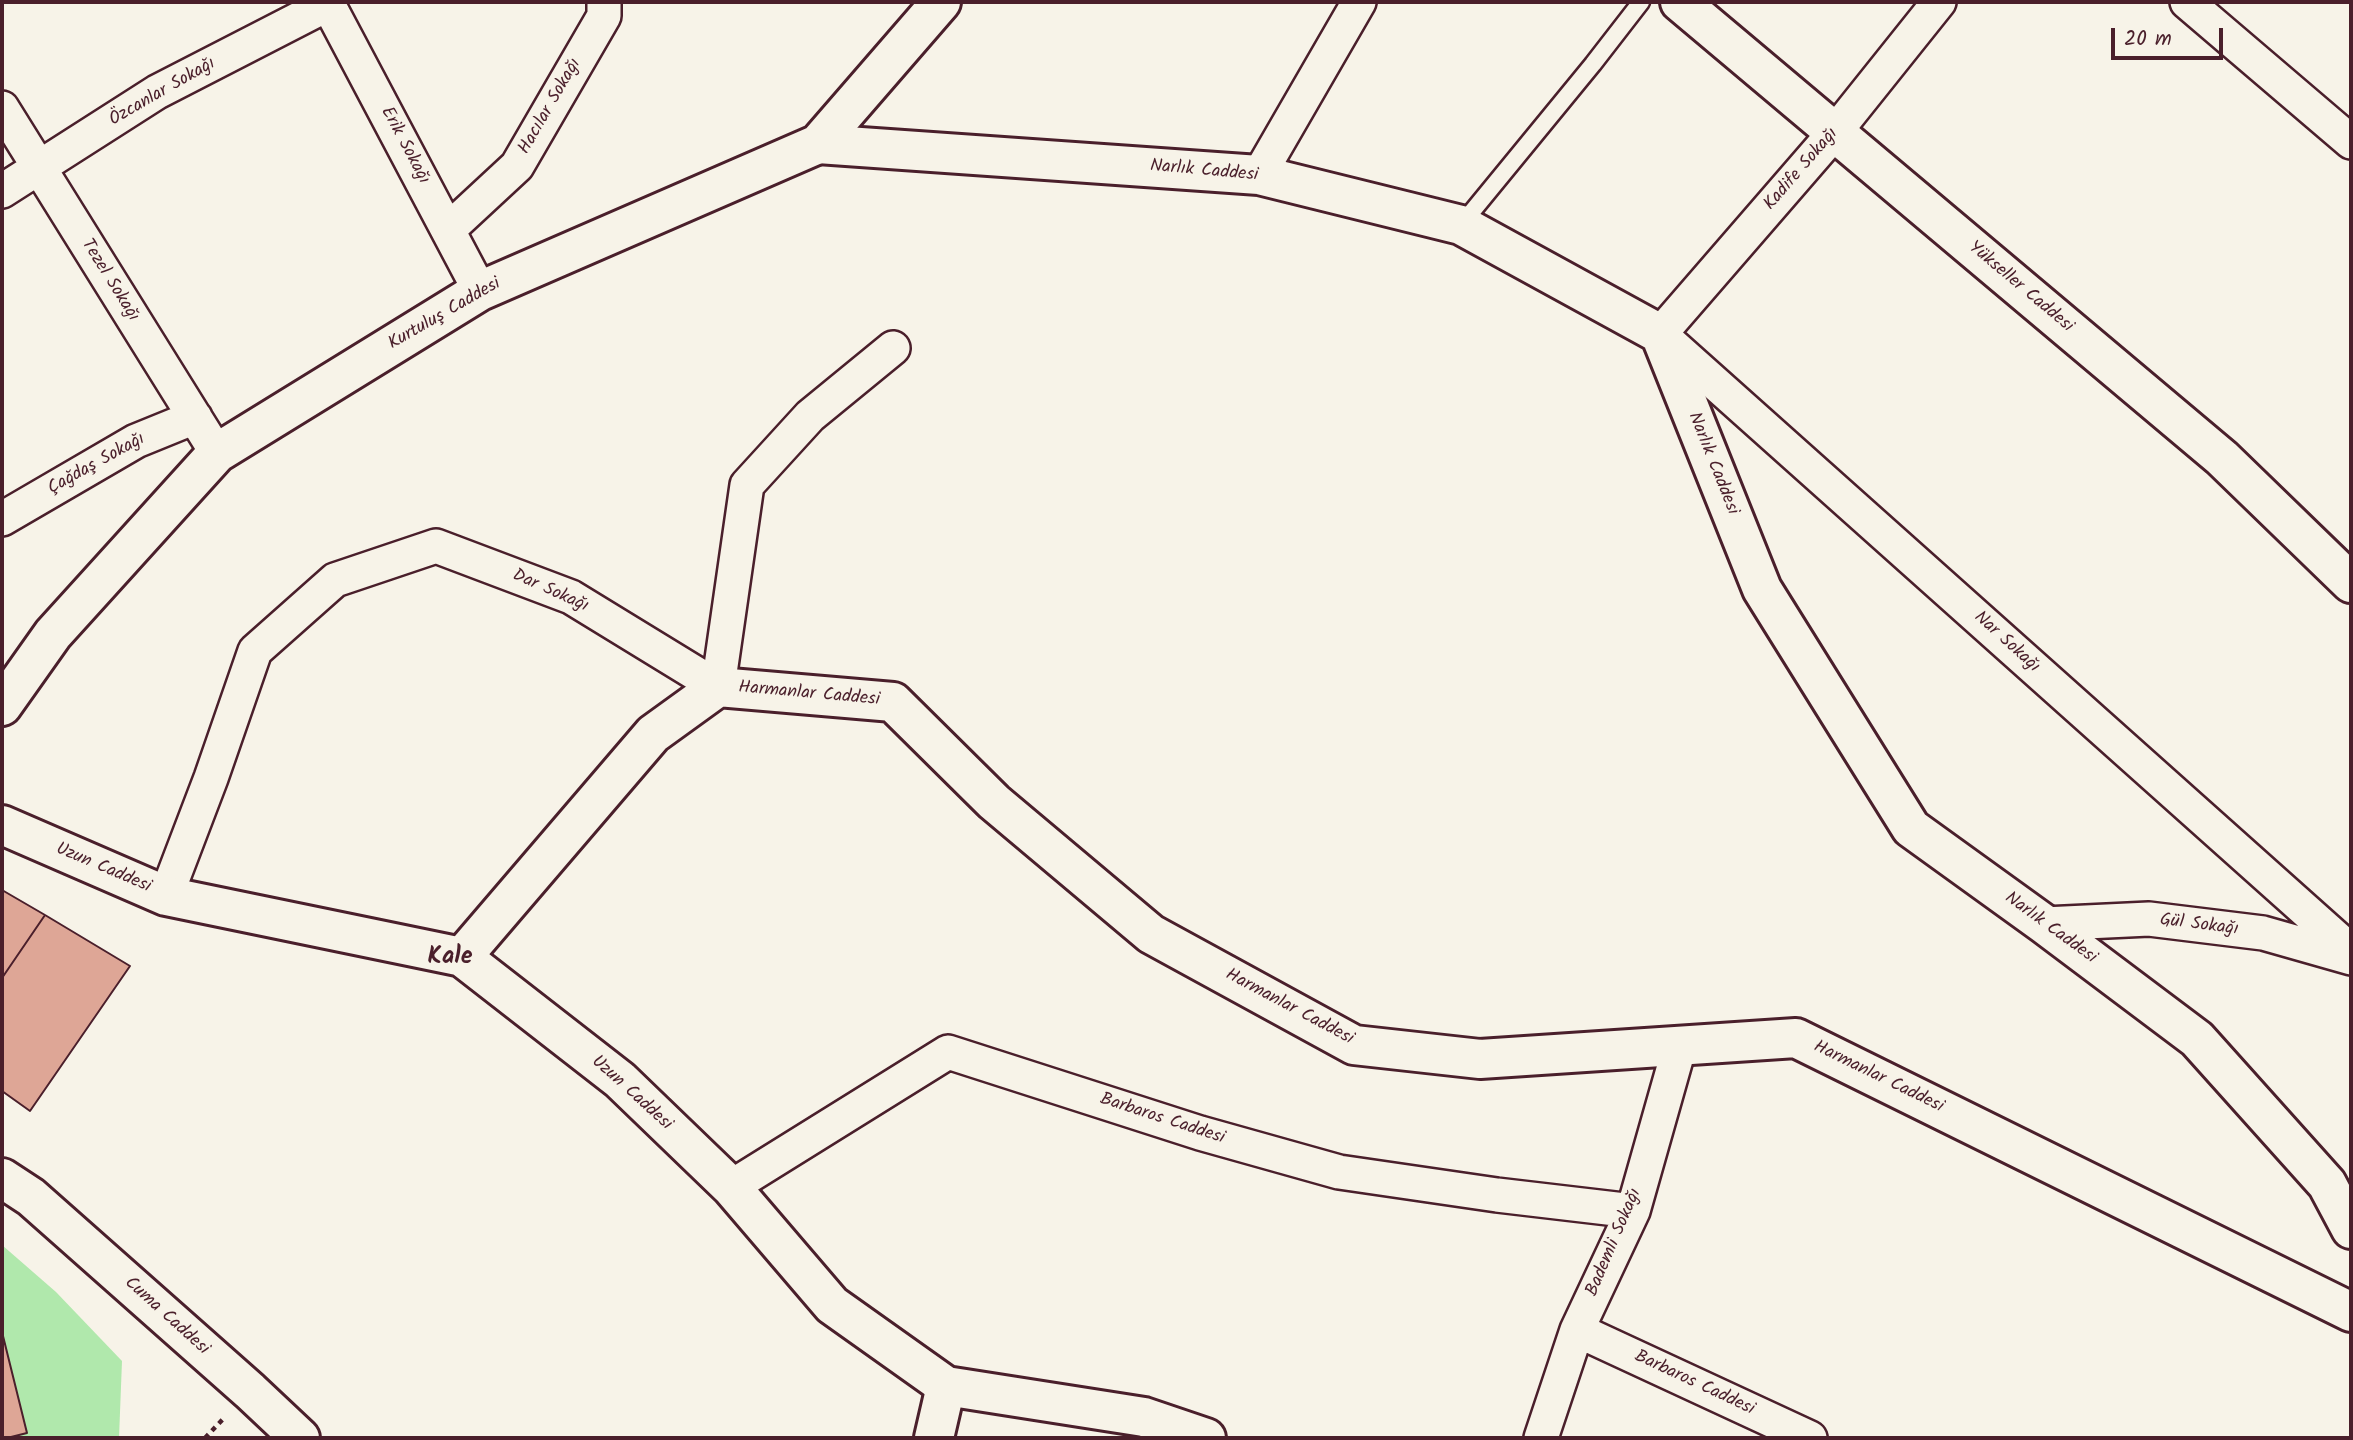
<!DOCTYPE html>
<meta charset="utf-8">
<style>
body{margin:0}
#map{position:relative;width:2353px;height:1440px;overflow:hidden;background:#f7f3e8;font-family:Kalam,sans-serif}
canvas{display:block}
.frame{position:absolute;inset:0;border:4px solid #4a1f2b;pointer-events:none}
.scale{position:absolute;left:2111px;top:28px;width:112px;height:32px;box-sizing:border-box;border:4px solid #4a1f2b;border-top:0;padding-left:9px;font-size:21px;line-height:24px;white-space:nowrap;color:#4a1f2b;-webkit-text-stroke:5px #f7f3e8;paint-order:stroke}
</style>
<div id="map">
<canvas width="2353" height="1440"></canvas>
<div class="frame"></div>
<div class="scale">20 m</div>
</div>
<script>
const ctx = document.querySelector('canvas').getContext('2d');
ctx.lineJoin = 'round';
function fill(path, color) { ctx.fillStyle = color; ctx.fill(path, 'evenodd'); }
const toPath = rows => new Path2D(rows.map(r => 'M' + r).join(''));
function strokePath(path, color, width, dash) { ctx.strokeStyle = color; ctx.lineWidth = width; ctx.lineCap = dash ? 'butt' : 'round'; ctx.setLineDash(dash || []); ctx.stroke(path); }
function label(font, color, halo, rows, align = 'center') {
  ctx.font = font + ' Kalam,sans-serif'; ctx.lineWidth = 5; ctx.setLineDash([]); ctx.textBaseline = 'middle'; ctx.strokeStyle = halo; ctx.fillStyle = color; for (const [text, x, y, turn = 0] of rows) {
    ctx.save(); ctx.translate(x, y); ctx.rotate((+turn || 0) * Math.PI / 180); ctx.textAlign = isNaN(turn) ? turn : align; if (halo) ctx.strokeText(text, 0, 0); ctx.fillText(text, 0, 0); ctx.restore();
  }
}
const green = toPath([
 [2,1245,56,1292,122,1361,119,1438,2,1438]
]);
const building = toPath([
 [2,890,45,915,2,978,2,890],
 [45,915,130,966,30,1111,2,1091,2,978,45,915],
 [2,1332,27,1433,7,1438,2,1438,2,1332]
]);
const path = toPath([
 [205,1438,225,1417]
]);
const service = toPath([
 [1461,225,1593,64,1641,2]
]);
const minor = toPath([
 [327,2,480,291],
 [1939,2,1835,132,1660,334,2351,951],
 [2187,2,2351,142],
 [2,108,217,453],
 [1259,175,1359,2],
 [2,191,157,92,328,4],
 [448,230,517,166,604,16,604,2],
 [2,519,136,441,195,417],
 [166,896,211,778,255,651,335,580,436,546,571,597,718,687,747,485,810,416,893,348],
 [2044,924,2149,919,2263,933,2351,958],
 [731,1187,948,1052,1200,1133,1339,1172,1497,1195,1633,1211],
 [1577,1330,1810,1438],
 [1541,1438,1577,1330,1633,1211,1680,1045]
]);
const tertiary = toPath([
 [1680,2,2222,458,2351,583],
 [818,144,1259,175,1461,225,1660,334,1762,589,1911,828,2044,924,2197,1039,2327,1184,2351,1229],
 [462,957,653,734,718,687,893,702,994,802,1151,934,1354,1045,1480,1059,1796,1038,2351,1312],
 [934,1438,946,1386]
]);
const secondary = toPath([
 [2,825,166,896,462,957,620,1080,731,1187,832,1305,946,1386,1144,1417,1206,1438],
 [2,1178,31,1197,250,1391,300,1438]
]);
const primary = toPath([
 [2,706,53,634,217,453,480,291,818,144,941,2]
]);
const streetNames = [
 ["Özcanlar Sokağı",163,93,-30],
 ["Hacılar Sokağı",551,107,-60],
 ["Erik Sokağı",404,146,62],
 ["Kadife Sokağı",1802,170,-49],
 ["Narlık Caddesi",1204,172,5],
 ["Tezel Sokağı",109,281,58],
 ["Yükseller Caddesi",2020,288,40],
 ["Kurtuluş Caddesi",445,315,-30],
 ["Narlık Caddesi",1712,464,68],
 ["Çağdaş Sokağı",97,465,-29],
 ["Dar Sokağı",550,592,24],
 ["Nar Sokağı",2006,643,42],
 ["Harmanlar Caddesi",809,695,5],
 ["Uzun Caddesi",103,869,23],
 ["Gül Sokağı",2199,926,7],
 ["Narlık Caddesi",2050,929,36],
 ["Harmanlar Caddesi",1289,1008,28],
 ["Harmanlar Caddesi",1878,1078,26],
 ["Uzun Caddesi",631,1094,42],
 ["Barbaros Caddesi",1162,1120,18],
 ["Bademli Sokağı",1615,1243,-67],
 ["Cuma Caddesi",166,1317,42],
 ["Barbaros Caddesi",1694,1384,25]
];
const districtNames = [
 ["Kale",450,959]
];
fill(green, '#b0e8ac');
fill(building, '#dea696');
strokePath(building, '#4a1f2b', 2);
strokePath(service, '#4a1f2b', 21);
strokePath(minor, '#4a1f2b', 38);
strokePath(tertiary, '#4a1f2b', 44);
strokePath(secondary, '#4a1f2b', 44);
strokePath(primary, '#4a1f2b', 44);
strokePath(path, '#4a1f2b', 4.5, [5, 5]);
strokePath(service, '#f7f3e8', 16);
strokePath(minor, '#f7f3e8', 33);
strokePath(tertiary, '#f7f3e8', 38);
strokePath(secondary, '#f7f3e8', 38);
strokePath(primary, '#f7f3e8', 38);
label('18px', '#4a1f2b', '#f7f3e8', streetNames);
label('bold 24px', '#4a1f2b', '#f7f3e8', districtNames);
</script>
